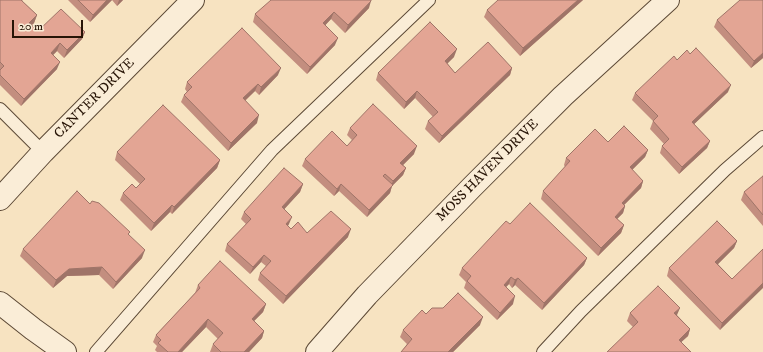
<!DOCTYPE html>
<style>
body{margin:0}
#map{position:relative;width:763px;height:352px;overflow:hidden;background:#f7e3c1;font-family:"IM FELL DW Pica",serif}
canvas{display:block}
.scale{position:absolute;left:12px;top:20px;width:71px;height:18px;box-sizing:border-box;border:2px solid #271406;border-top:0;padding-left:5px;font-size:12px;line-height:14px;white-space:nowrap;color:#271406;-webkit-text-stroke:3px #faedd7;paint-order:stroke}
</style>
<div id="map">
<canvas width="763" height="352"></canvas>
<div class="scale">20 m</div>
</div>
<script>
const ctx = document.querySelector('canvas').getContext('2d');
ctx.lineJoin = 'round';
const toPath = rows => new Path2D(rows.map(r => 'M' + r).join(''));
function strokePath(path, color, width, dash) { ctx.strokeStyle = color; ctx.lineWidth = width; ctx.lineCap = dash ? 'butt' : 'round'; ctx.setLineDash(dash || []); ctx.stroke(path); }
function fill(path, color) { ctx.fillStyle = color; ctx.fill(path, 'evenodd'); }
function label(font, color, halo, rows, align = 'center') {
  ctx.font = font + ' "IM FELL DW Pica",serif'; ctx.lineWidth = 3.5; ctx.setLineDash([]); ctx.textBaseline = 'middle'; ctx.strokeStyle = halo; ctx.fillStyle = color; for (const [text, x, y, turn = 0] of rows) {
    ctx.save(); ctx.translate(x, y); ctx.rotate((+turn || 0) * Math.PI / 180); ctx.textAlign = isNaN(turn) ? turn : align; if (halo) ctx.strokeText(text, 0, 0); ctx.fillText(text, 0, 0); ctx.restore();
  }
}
const service = toPath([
 [0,109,43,152],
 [96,352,272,150,429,0],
 [543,352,581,311,725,170,763,137]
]);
const minor = toPath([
 [0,199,43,152,193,0],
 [317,352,367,295,472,187,563,96,668,0]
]);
const tertiary = toPath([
 [0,303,33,329,65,352]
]);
const wall = toPath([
 [0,0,23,0,22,1,37,15,34,23,32,25,38,31,85,32,82,39,64,58,57,51,53,55,57,69,21,106,0,85],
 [68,0,112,0,90,22],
 [112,0,123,0,117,6],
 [583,0,520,56,484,17,487,10],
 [369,8,345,33,331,19,325,25,335,45,307,74,253,22,255,14],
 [717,20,763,58,751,68,714,27],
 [454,57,447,63,455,73,512,68,510,75,439,143,425,129,428,121,433,117,415,98,404,109,376,80,378,73],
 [677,60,728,92,694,124,710,141,707,148,679,174,660,153,662,146,664,144,650,129,653,121,632,100,635,93],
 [278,75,259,95,255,91,245,101,257,123,228,151,181,102,184,95,187,92,185,89,187,82],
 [350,128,414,154,403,165,406,168,403,175,392,186,390,193,367,217,339,191,334,196,302,166,305,159,347,146,352,140,347,135],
 [608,142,648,150,645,157,632,170,643,181,641,188,624,205,625,206,623,213,617,219,624,225,621,233,598,256,541,199,543,191,565,167,564,165,566,158],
 [117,152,220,160,217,168,172,214,170,212,151,231,120,200,123,193,136,188,140,184,115,160],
 [763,176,763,226,741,200,744,192],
 [303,184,300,192,284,209,289,224,288,226,291,229,307,233,348,237,283,304,258,280,260,273,266,266,261,262,250,274,225,251,227,244,246,224,241,219,244,212],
 [90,204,129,235,142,258,113,289,99,275,67,276,53,288,20,256,23,249],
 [510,224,587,258,584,265,542,310,515,285,512,288,509,284,506,287,513,304,497,320,464,288,466,282,459,275,462,268],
 [737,241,734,248,718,264,732,279,763,249,720,330,667,276,669,268],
 [198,285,266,304,263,312,254,321,264,331,262,338,249,352,210,352,213,344,218,339,206,327,182,352,157,352,155,350,157,346,153,342,156,335,195,293],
 [630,313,677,315,690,329,688,336,681,342,633,327,627,321],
 [426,314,480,325,453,352,401,352,407,344,400,337,403,330]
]);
const shadedWall = toPath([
 [107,0,112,0,90,22,93,15],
 [119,0,123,0,117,6],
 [578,0,583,0,520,56,523,48],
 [371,1,369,8,345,33,348,25],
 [334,12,331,19,320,31,323,23],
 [37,15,34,23,26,30,29,23],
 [85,32,82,39,64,58,67,50],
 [338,38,335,45,307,74,310,67],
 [60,43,57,51,48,60,51,53],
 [457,49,454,57,443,68,445,61],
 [763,53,763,58,751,68,754,61],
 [60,62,57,69,21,106,24,99],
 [281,68,278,75,259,95,261,87],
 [512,68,510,75,439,143,442,136],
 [258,84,255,91,240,105,243,98],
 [731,85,728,92,689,129,692,122],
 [417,91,415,98,404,109,406,102],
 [259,115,257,123,228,151,231,143],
 [710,141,707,148,679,174,682,167],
 [417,146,414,154,398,170,400,163],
 [648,150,645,157,627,175,630,167],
 [220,160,217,168,172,214,174,207],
 [406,168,403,175,392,186,390,193,367,217,369,210,390,188,393,181],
 [643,181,641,188,619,210,622,203],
 [303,184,300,192,279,215,282,207],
 [341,184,339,191,334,196,337,189],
 [172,205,170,212,151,231,154,223],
 [625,206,623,213,612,224,615,217],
 [292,217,289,224,283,231,286,224],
 [624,225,621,233,598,256,601,248],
 [351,229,348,237,283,304,286,296],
 [737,241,734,248,713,269,715,262],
 [145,250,142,258,113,289,116,282],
 [264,255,261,262,250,274,253,267],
 [587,258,584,265,542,310,544,303],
 [102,267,99,275,67,276,53,288,56,280,69,269],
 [511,277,509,284,501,292,504,285],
 [518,278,515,285,512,288,515,280],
 [763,283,763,288,720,330,722,323],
 [515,296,513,304,497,320,500,313],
 [266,304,263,312,249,326,252,319],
 [680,308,677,315,672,320,674,313],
 [483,317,480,325,453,352,448,352],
 [208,319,206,327,182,352,178,352],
 [690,329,688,336,676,347,679,340],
 [264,331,262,338,249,352,244,352]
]);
const building = toPath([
 [0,0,21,0,37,15,29,23,38,31,61,9,85,32,67,50,60,43,51,53,60,62,24,99,0,75,0,70,4,66,0,62,0,0],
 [78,0,107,0,93,15,78,0],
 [271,0,371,0,371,1,348,25,334,12,323,23,338,38,310,67,255,14,271,0],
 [498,0,578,0,523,48,487,10,498,0],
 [740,0,763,0,763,53,754,61,717,20,740,0],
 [430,22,457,49,445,61,455,73,488,42,512,68,442,136,428,121,438,112,417,91,406,102,378,73,430,22],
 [242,28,281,68,261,87,258,84,243,98,259,115,231,143,184,95,192,87,187,82,242,28],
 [696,48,731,85,692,122,710,141,682,167,662,146,669,139,653,121,658,116,635,93,674,56,677,60,687,50,690,54,696,48],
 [373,104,417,146,400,163,406,168,393,181,385,174,383,176,393,185,369,210,341,184,337,189,305,159,332,131,347,146,357,135,350,128,373,104],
 [163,105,220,160,174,207,172,205,154,223,123,193,132,184,136,188,145,179,117,152,163,105],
 [624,126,648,150,630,167,643,181,622,203,625,206,615,217,624,225,601,248,543,191,570,161,566,158,595,129,608,142,624,126],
 [284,168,303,184,282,207,292,217,286,224,291,229,298,222,307,233,331,211,351,229,286,296,260,273,271,261,264,255,253,267,227,244,251,219,244,212,284,168],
 [763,176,763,215,744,192,763,176],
 [77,191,90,204,92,201,99,203,130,232,128,234,145,250,116,282,102,267,69,269,56,280,23,249,77,191],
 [530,203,587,258,544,303,518,278,515,280,511,277,504,285,515,296,500,313,467,281,471,276,462,268,506,221,510,224,530,203],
 [717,221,737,241,715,262,732,279,763,249,763,283,722,323,669,268,717,221],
 [220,261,266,304,252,319,264,331,244,352,221,352,213,344,223,333,208,319,178,352,168,352,158,343,161,340,156,335,200,288,198,285,220,261],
 [658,286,680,308,674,313,690,329,679,340,691,352,607,352,638,322,630,313,658,286],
 [458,293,483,317,448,352,401,352,412,339,403,330,422,310,426,314,432,308,443,308,458,293]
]);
const streetNames = [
 ["CANTER DRIVE",95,99,-45],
 ["MOSS HAVEN DRIVE",488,171,-45]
];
strokePath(service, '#5b4835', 14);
strokePath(minor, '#5b4835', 24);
strokePath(tertiary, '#5b4835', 24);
strokePath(service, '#faedd7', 12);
strokePath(minor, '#faedd7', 22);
strokePath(tertiary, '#faedd7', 22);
fill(wall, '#c38e7f');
fill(shadedWall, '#9f7468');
fill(building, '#e3a594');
strokePath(building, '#9f7468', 1);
label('14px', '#271406', '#faedd7', streetNames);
</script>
